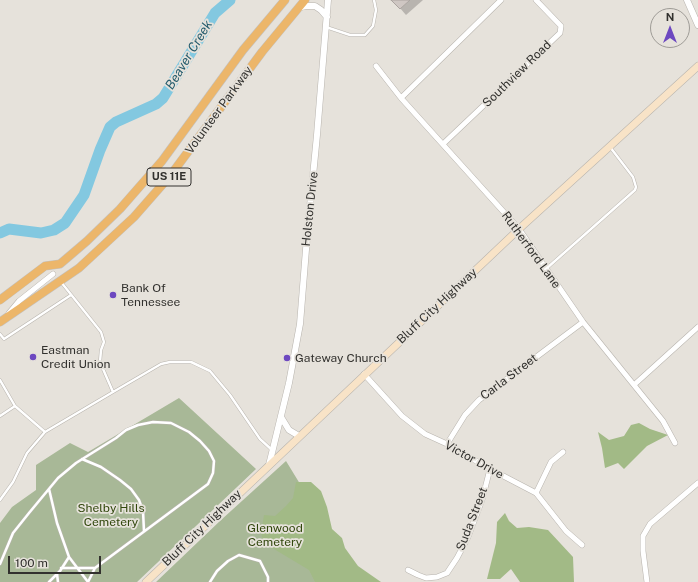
<!DOCTYPE html>
<style>
body{margin:0}
#map{position:relative;width:698px;height:582px;overflow:hidden;background:#e6e2db;font-family:"Public Sans",sans-serif}
canvas{display:block}
.north{position:absolute;left:650px;top:8px;width:40px;height:40px;box-sizing:border-box;background:#e6e2db;border:1px solid #9e9b96;border-radius:50%;rotate:0deg;font-size:11px;font-weight:700;line-height:16px;text-align:center;color:#32312e}
.north::after{content:'';display:block;margin:auto;width:14px;height:18px;background:#6d48c0;clip-path:polygon(50% 0,100% 100%,50% 72%,0 100%)}
.scale{position:absolute;left:8px;top:556px;width:93px;height:18px;box-sizing:border-box;border:2px solid #32312e;border-top:0;padding-left:5px;font-size:12px;line-height:14px;white-space:nowrap;color:#32312e;-webkit-text-stroke:3px #e6e2db;paint-order:stroke}
</style>
<div id="map">
<canvas width="698" height="582"></canvas>
<div class="north">N</div>
<div class="scale">100 m</div>
</div>
<script>
const ctx = document.querySelector('canvas').getContext('2d');
ctx.lineJoin = 'round';
function fill(path, color) { ctx.fillStyle = color; ctx.fill(path, 'evenodd'); }
const toPath = rows => new Path2D(rows.map(r => 'M' + r).join(''));
function strokePath(path, color, width, dash) { ctx.strokeStyle = color; ctx.lineWidth = width; ctx.lineCap = dash ? 'butt' : 'round'; ctx.setLineDash(dash || []); ctx.stroke(path); }
function label(font, color, halo, rows, align = 'center') {
  ctx.font = font + ' "Public Sans",sans-serif'; ctx.lineWidth = 3.5; ctx.setLineDash([]); ctx.textBaseline = 'middle'; ctx.strokeStyle = halo; ctx.fillStyle = color; for (const [text, x, y, turn = 0] of rows) {
    ctx.save(); ctx.translate(x, y); ctx.rotate((+turn || 0) * Math.PI / 180); ctx.textAlign = isNaN(turn) ? turn : align; if (halo) ctx.strokeText(text, 0, 0); ctx.fillText(text, 0, 0); ctx.restore();
  }
}
const green = toPath([
 [179,398,256,469,137,582,0,582,0,523,12,507,36,490,36,465,70,443,88,452],
 [286,461,360,582,156,582,221,520]
]);
const forest = toPath([
 [639,423,650,429,668,435,647,446,624,469,618,463,605,468,602,448,598,432,609,440,624,436,631,425],
 [296,482,311,482,321,491,327,507,332,529,342,538,345,548,358,566,381,582,315,582,309,570,264,543,261,533,264,515,275,516,286,506,293,498],
 [505,513,509,521,517,528,529,527,548,530,573,557,574,582,520,582,511,569,500,579,487,579,496,543,497,522]
]);
const shadow = toPath([
 [393,0,423,0,406,15]
]);
const river = toPath([
 [0,233,9,229,41,233,54,230,65,223,84,195,100,150,110,127,116,122,156,104,163,98,215,13,230,0]
]);
const building = toPath([
 [391,0,410,0,400,9,391,0]
]);
const service = toPath([
 [326,27,350,35,365,35,373,26,376,10,374,0],
 [547,268,635,190,636,187,633,177,610,147],
 [0,334,4,339,71,295],
 [0,380,15,406],
 [113,392,161,364,170,362,191,362,210,371,230,395,260,439,272,450],
 [0,416,15,406,45,432],
 [82,459,101,467,120,480,131,489,139,500,143,511,144,531],
 [49,489,57,523,69,557,60,571,49,582],
 [0,500,13,482,27,453,45,432,113,392,100,362,101,350,104,342,101,332,61,282],
 [69,557,88,582],
 [0,564,13,533,29,513,58,478,76,463,116,438,126,430,138,425,153,422,171,423,189,432,200,441,209,451,214,461,213,473,208,484,95,568,88,582],
 [61,568,95,568],
 [57,574,58,582],
 [210,582,217,571,228,561,239,555,260,561,268,577,268,582]
]);
const minor = toPath([
 [376,66,401,98,519,229,583,322,663,421,675,443],
 [401,98,501,0],
 [443,144,560,33,561,26,536,0],
 [9,313,19,301,53,274],
 [364,374,402,416,425,434,447,444,490,469,536,493,566,531,582,545],
 [635,384,698,327],
 [447,444,465,415,479,400,583,322],
 [536,493,551,462,563,452],
 [408,570,418,575,426,578,437,577,447,573,457,558,468,537,482,500,490,469],
 [647,582,643,551,643,536,650,524,698,483]
]);
const tertiary = toPath([
 [687,0,698,25],
 [298,8,305,6,315,6,321,10,327,17],
 [281,417,289,430,299,436],
 [269,465,289,383,300,324,307,237,317,135,328,0]
]);
const secondary = toPath([
 [146,582,519,229,698,66]
]);
const trunk = toPath([
 [0,300,45,266,60,264,87,241,120,209,162,161,243,50,285,0],
 [0,322,79,268,134,217,170,176,262,52,305,0]
]);
const markers = [
 [113,295,4,"#6d48c0"],
 [33,357,4,"#6d48c0"],
 [287,358,4,"#6d48c0"]
];
const shields = [
 [169,177,44]
];
const shieldNames = [
 ["US 11E",169,177]
];
const streetNames = [
 ["Southview Road",517,74,-44],
 ["Volunteer Parkway",219,110,-54],
 ["Holston Drive",310,209,-84],
 ["Rutherford Lane",531,250,54],
 ["Bluff City Highway",437,306,-43],
 ["Carla Street",509,377,-37],
 ["Victor Drive",474,460,29],
 ["Suda Street",472,519,-69],
 ["Bluff City Highway",202,528,-44]
];
const poiNames = [
 ["Bank Of",121,288],
 ["Tennessee",121,302],
 ["Eastman",41,350],
 ["Credit Union",41,364],
 ["Gateway Church",295,358]
];
const parkNames = [
 ["Shelby Hills",111,508],
 ["Cemetery",111,522],
 ["Glenwood",275,528],
 ["Cemetery",275,542]
];
const waterNames = [
 ["Beaver Creek",189,55,-59]
];
fill(green, '#a8b897');
fill(forest, '#a2ba86');
fill(shadow, '#0003');
strokePath(river, '#83c8e0', 11);
fill(building, '#cfc7c3');
strokePath(building, '#aba4a0', 1);
strokePath(service, '#b8b4ae', 3.5);
strokePath(minor, '#b8b4ae', 6);
strokePath(tertiary, '#b8b4ae', 7);
strokePath(secondary, '#b8b4ae', 8);
strokePath(trunk, '#c2c1c0', 9);
strokePath(service, '#fff', 2.5);
strokePath(minor, '#fff', 5);
strokePath(tertiary, '#fff', 6);
strokePath(secondary, '#f8e3c7', 7);
strokePath(trunk, '#ecb66a', 8);
for (const [x, y, r, color] of markers) { const dot = new Path2D(); dot.arc(x, y, r, 0, 2 * Math.PI); ctx.fillStyle = color; ctx.fill(dot); strokePath(dot, '#e6e2db', 1.5); }
for (const [x, y, w] of shields) { const box = new Path2D(); box.roundRect(x - w / 2, y - 9, w, 18, 3); ctx.fillStyle = '#e6e2db'; ctx.fill(box); strokePath(box, '#32312e', 1); }
label('bold 11px', '#32312e', null, shieldNames);
label('12px', '#32312e', '#e6e2db', streetNames);
label('12px', '#32312e', '#e6e2db', poiNames, 'left');
label('12px', '#31470c', '#e6e2db', parkNames);
label('italic 13px', '#245c6d', '#e6e2db', waterNames);
</script>
